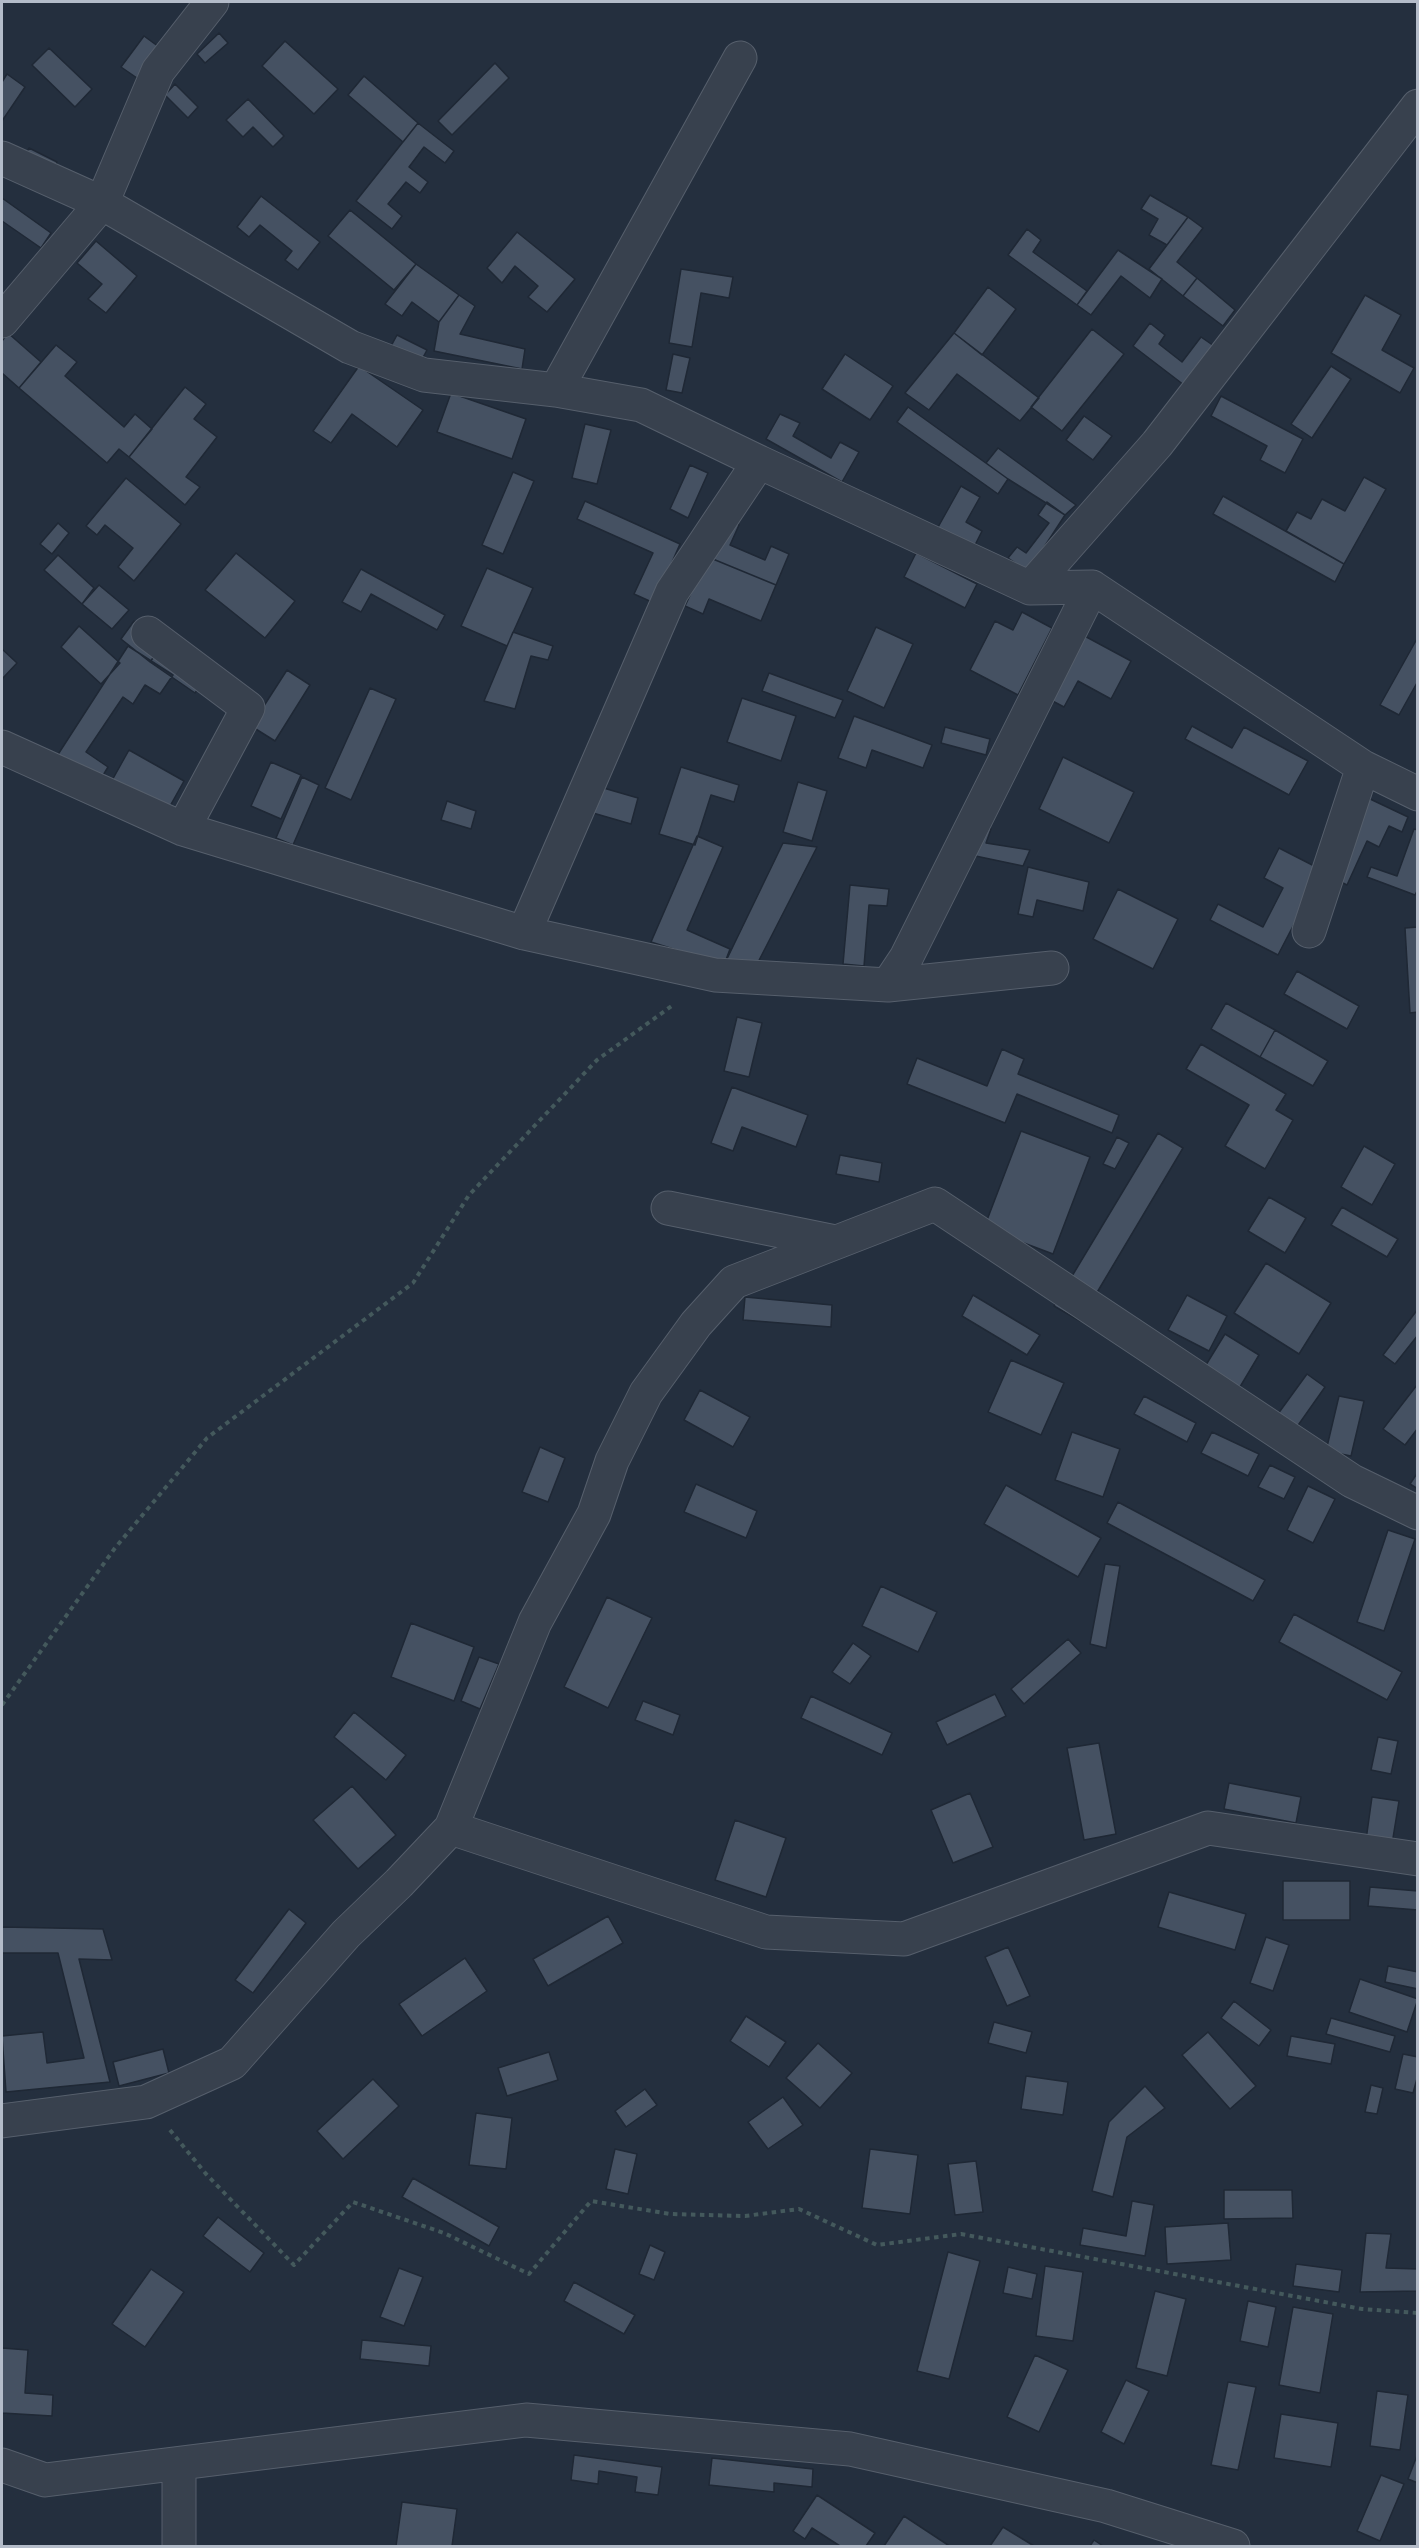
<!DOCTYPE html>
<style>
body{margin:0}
#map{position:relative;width:1419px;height:2548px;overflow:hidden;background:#242f3e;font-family:"Open Sans",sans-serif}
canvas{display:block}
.frame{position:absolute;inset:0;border:3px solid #b4bcc9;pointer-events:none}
</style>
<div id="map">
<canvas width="1419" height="2548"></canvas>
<div class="frame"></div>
</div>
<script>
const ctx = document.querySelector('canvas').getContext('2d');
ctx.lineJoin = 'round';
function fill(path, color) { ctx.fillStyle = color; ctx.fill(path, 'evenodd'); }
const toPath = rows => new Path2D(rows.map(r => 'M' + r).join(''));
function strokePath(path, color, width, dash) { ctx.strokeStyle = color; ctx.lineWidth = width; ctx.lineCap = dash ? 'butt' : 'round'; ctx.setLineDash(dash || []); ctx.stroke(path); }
const building = toPath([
 [219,33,228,43,205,63,197,54,219,33],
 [144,36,159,47,137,78,121,67,144,36],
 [285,41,338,89,314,114,262,66,285,41],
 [49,48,92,89,75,107,32,65,49,48],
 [495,63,509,78,452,135,438,121,495,63],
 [7,74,25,87,2,121,2,82,7,74],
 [364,76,418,123,403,142,348,95,364,76],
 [175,84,198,107,188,118,165,95,175,84],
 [248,99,284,136,273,147,253,127,243,137,226,120,248,99],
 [418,123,454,151,445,163,424,147,409,167,428,182,420,193,406,182,388,204,402,216,392,229,356,201,418,123],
 [29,148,57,162,50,176,22,162,29,148],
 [1150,195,1188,217,1167,245,1149,235,1158,219,1141,209,1150,195],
 [261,196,320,242,298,270,285,260,292,251,260,225,249,237,237,227,261,196],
 [2,198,51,233,41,248,2,221,2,198],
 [350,210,416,264,394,290,328,236,350,210],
 [1188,217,1203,228,1177,262,1197,278,1183,296,1149,269,1188,217],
 [1027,229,1041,240,1033,252,1087,291,1077,305,1008,255,1027,229],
 [517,232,575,279,547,312,528,297,538,286,515,266,502,283,487,268,517,232],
 [96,241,137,276,106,313,88,299,102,284,77,263,96,241],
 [1118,250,1162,279,1150,298,1121,276,1091,315,1077,305,1118,250],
 [416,264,459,295,439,322,412,302,402,316,385,304,416,264],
 [681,269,733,277,729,298,701,293,692,347,669,343,681,269],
 [1197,278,1235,310,1223,326,1183,296,1197,278],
 [988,287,1016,309,982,355,954,333,988,287],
 [459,295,475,306,460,334,525,349,522,369,434,351,439,322,459,295],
 [1365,295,1401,315,1382,350,1414,368,1400,393,1331,353,1365,295],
 [1150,323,1165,335,1159,344,1182,362,1201,337,1214,346,1184,385,1133,346,1150,323],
 [1092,329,1124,354,1062,431,1031,407,1092,329],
 [8,333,41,362,19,388,2,373,2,341,8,333],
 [954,333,1039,398,1020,421,957,374,929,410,905,393,954,333],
 [397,335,427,350,420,363,390,348,397,335],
 [56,345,77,362,65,376,124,427,135,414,152,429,129,457,119,449,107,463,19,388,56,345],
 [673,354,690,358,682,393,666,390,673,354],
 [845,354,893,386,870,420,822,389,845,354],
 [359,366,423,410,397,447,352,414,331,443,313,431,359,366],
 [1331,366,1351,379,1312,438,1291,424,1331,366],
 [185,387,206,404,194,419,217,437,186,477,200,487,185,505,129,457,185,387],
 [451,393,526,419,512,459,437,432,451,393],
 [1221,396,1303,439,1285,473,1260,460,1267,446,1211,416,1221,396],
 [908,407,1008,479,998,494,897,422,908,407],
 [780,414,800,423,793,436,831,458,840,442,859,452,842,482,766,439,780,414],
 [1084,416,1112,436,1093,460,1066,440,1084,416],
 [585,424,611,430,597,484,572,478,585,424],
 [998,448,1076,505,1065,515,1008,479,986,463,998,448],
 [690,465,708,473,688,518,670,509,690,465],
 [513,472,534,481,503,554,482,545,513,472],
 [1364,477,1386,489,1344,564,1286,531,1297,512,1311,519,1322,499,1345,511,1364,477],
 [126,478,181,524,134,581,118,567,133,548,105,525,97,535,86,526,126,478],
 [961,486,980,497,966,522,982,531,973,549,937,529,961,486],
 [1223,496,1344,564,1335,582,1213,514,1223,496],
 [585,501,680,544,654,603,634,594,653,553,577,519,585,501],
 [1047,502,1065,515,1028,572,1008,558,1017,547,1026,553,1049,523,1038,515,1047,502],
 [724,519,739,525,730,545,765,560,771,546,789,554,776,585,708,557,724,519],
 [58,523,69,533,52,554,40,544,58,523],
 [236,553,295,601,265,638,205,590,236,553],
 [916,553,977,584,965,608,904,577,916,553],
 [58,555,94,588,82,604,44,570,58,555],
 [708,557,776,585,761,621,709,599,703,614,685,606,708,557],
 [487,568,533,588,507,646,461,626,487,568],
 [361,569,445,615,437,630,371,594,361,612,342,602,361,569],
 [99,585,129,610,112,629,82,604,99,585],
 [1022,612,1052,628,1018,695,970,670,995,621,1013,630,1022,612],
 [134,621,149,632,171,633,150,662,121,639,134,621],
 [79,626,120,663,101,684,61,647,79,626],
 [876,627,913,644,884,708,847,691,876,627],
 [513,632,553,646,548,660,531,656,515,709,484,701,513,632],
 [1079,633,1131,661,1111,699,1078,681,1064,707,1045,697,1079,633],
 [1418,637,1418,681,1399,715,1380,705,1418,637],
 [128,646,173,675,160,694,145,685,133,704,123,697,86,752,108,767,99,782,57,756,128,646],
 [2,649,17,663,2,679,2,649],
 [159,650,213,667,195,693,150,662,159,650],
 [287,670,310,685,275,741,251,726,287,670],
 [769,673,843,700,835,718,762,691,769,673],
 [370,688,396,699,351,800,325,788,370,688],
 [742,698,796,716,781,761,727,742,742,698],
 [854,716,932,745,923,768,872,750,866,768,838,758,854,716],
 [1192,726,1232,748,1244,727,1308,761,1289,795,1185,739,1192,726],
 [945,727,990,739,986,755,941,743,945,727],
 [129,750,184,781,165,815,110,784,129,750],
 [1063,757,1134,792,1109,843,1039,809,1063,757],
 [271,762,301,775,281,819,251,806,271,762],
 [681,767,739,785,734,802,711,795,695,845,659,834,681,767],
 [302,777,319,785,293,845,276,838,302,777],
 [798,782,827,791,812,841,783,832,798,782],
 [600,787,638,798,631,824,593,813,600,787],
 [1368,798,1408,817,1402,832,1389,826,1379,847,1367,841,1347,885,1331,877,1368,798],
 [447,801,476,811,471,829,441,820,447,801],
 [980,824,991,829,986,843,1030,850,1023,866,966,854,980,824],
 [1414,829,1418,830,1418,889,1415,895,1367,877,1371,867,1397,876,1414,829],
 [697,836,723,847,687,930,730,949,724,965,651,942,697,836],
 [783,843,817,847,752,974,724,965,783,843],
 [1279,848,1322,870,1278,955,1210,920,1218,904,1263,927,1283,888,1264,878,1279,848],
 [1028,867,1089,882,1083,911,1037,900,1033,917,1018,914,1028,867],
 [850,885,889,889,887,906,869,905,864,966,843,964,850,885],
 [1118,889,1178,919,1153,969,1093,939,1118,889],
 [1418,927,1418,1012,1410,1013,1405,928,1418,927],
 [1297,971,1359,1006,1347,1029,1284,994,1297,971],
 [1226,1003,1275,1030,1260,1057,1211,1029,1226,1003],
 [737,1017,762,1023,749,1077,724,1071,737,1017],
 [1275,1030,1328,1061,1313,1086,1260,1057,1275,1030],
 [1201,1044,1286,1094,1276,1110,1293,1120,1265,1169,1225,1146,1249,1105,1186,1069,1201,1044],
 [1002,1049,1024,1059,1018,1074,1119,1115,1112,1133,1017,1094,1005,1123,907,1084,917,1058,987,1086,1002,1049],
 [732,1087,808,1115,796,1147,742,1127,733,1151,711,1143,732,1087],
 [1021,1131,1090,1157,1053,1254,984,1228,1021,1131],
 [1158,1133,1183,1148,1080,1321,1054,1306,1158,1133],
 [1117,1137,1129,1143,1115,1169,1103,1164,1117,1137],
 [1364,1146,1395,1164,1372,1205,1341,1187,1364,1146],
 [840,1155,882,1163,879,1182,836,1174,840,1155],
 [1269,1197,1306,1218,1285,1253,1248,1231,1269,1197],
 [1342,1207,1398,1239,1387,1257,1331,1225,1342,1207],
 [1266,1263,1331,1303,1299,1354,1234,1313,1266,1263],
 [973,1295,1040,1335,1027,1355,962,1316,973,1295],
 [1187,1295,1227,1316,1209,1351,1168,1330,1187,1295],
 [745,1297,832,1305,831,1327,743,1320,745,1297],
 [1418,1309,1418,1335,1395,1364,1383,1355,1418,1309],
 [1225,1334,1259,1355,1228,1407,1193,1386,1225,1334],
 [1011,1360,1064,1383,1041,1435,988,1412,1011,1360],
 [1307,1374,1325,1387,1294,1431,1275,1418,1307,1374],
 [1417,1385,1418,1428,1405,1445,1383,1429,1417,1385],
 [700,1390,750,1417,733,1447,684,1420,700,1390],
 [1144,1396,1196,1423,1187,1442,1134,1414,1144,1396],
 [1339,1396,1364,1401,1351,1456,1326,1451,1339,1396],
 [1072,1432,1120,1449,1103,1497,1055,1480,1072,1432],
 [1212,1432,1259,1454,1248,1476,1201,1453,1212,1432],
 [540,1447,565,1458,548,1502,522,1492,540,1447],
 [1270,1465,1295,1477,1284,1499,1258,1487,1270,1465],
 [1418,1472,1418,1489,1410,1484,1418,1472],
 [696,1484,757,1511,746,1538,684,1512,696,1484],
 [1006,1485,1101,1538,1078,1577,984,1524,1006,1485],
 [1308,1486,1335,1499,1313,1543,1287,1530,1308,1486],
 [1118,1502,1265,1580,1253,1601,1107,1523,1118,1502],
 [1388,1530,1415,1539,1384,1631,1357,1622,1388,1530],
 [1105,1564,1120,1566,1106,1648,1090,1644,1105,1564],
 [881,1586,937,1612,918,1652,862,1626,881,1586],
 [607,1597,652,1618,608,1708,564,1687,607,1597],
 [1294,1614,1402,1672,1387,1700,1279,1642,1294,1614],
 [411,1623,474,1647,454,1701,391,1677,411,1623],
 [1068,1639,1081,1653,1024,1704,1011,1689,1068,1639],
 [853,1643,871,1656,850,1684,832,1672,853,1643],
 [479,1657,499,1664,480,1709,461,1701,479,1657],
 [995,1694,1006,1716,947,1745,936,1722,995,1694],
 [811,1696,892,1733,882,1755,801,1718,811,1696],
 [643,1701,680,1715,673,1735,635,1720,643,1701],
 [354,1712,406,1755,386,1780,334,1737,354,1712],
 [1378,1737,1398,1741,1391,1774,1371,1770,1378,1737],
 [1099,1743,1116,1834,1084,1840,1067,1748,1099,1743],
 [1229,1783,1301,1797,1296,1823,1224,1809,1229,1783],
 [352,1786,396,1835,358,1869,313,1820,352,1786],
 [970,1793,993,1847,953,1863,931,1810,970,1793],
 [1372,1797,1399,1801,1392,1844,1366,1840,1372,1797],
 [735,1820,786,1838,766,1897,715,1880,735,1820],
 [1283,1881,1350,1881,1350,1920,1283,1920,1283,1881],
 [1370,1887,1418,1891,1418,1910,1368,1906,1370,1887],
 [1169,1892,1246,1914,1235,1950,1158,1927,1169,1892],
 [289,1909,306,1923,253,1993,235,1980,289,1909],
 [608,1916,623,1943,548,1986,533,1959,608,1916],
 [2,1927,103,1929,112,1960,79,1959,110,2082,6,2092,2,2036,43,2032,47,2063,84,2058,58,1953,2,1953,2,1927],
 [1266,1937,1289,1945,1273,1991,1250,1983,1266,1937],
 [1008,1947,1030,1996,1007,2006,985,1957,1008,1947],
 [465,1958,487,1991,422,2036,399,2004,465,1958],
 [1388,1966,1418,1972,1418,1989,1385,1982,1388,1966],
 [1360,1979,1418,1999,1407,2032,1349,2012,1360,1979],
 [1234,2001,1271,2030,1259,2046,1221,2018,1234,2001],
 [746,2016,786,2042,769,2067,730,2041,746,2016],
 [1331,2018,1395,2036,1390,2052,1326,2034,1331,2018],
 [994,2022,1032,2032,1026,2053,988,2043,994,2022],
 [1208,2032,1256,2086,1230,2109,1182,2055,1208,2032],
 [1291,2036,1335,2044,1331,2064,1287,2056,1291,2036],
 [818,2043,852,2073,820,2108,786,2078,818,2043],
 [163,2049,169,2073,119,2086,113,2062,163,2049],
 [549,2052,558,2080,507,2096,498,2068,549,2052],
 [1403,2054,1418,2057,1418,2075,1413,2093,1395,2089,1403,2054],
 [1026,2076,1068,2082,1063,2115,1021,2109,1026,2076],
 [373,2079,399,2106,343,2159,317,2131,373,2079],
 [1371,2085,1383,2088,1377,2114,1365,2112,1371,2085],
 [1145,2086,1165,2108,1127,2137,1113,2197,1092,2191,1109,2122,1145,2086],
 [645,2089,657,2105,626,2127,615,2111,645,2089],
 [783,2097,803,2125,768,2149,748,2122,783,2097],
 [476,2113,512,2118,506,2169,469,2165,476,2113],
 [615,2149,637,2154,628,2194,606,2189,615,2149],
 [870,2149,918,2155,910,2214,862,2208,870,2149],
 [976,2161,983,2212,955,2215,948,2164,976,2161],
 [413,2178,499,2227,489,2246,402,2197,413,2178],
 [1224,2190,1292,2190,1293,2218,1224,2219,1224,2190],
 [1132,2201,1154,2205,1145,2256,1080,2245,1083,2228,1126,2236,1132,2201],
 [218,2217,264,2253,250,2272,203,2236,218,2217],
 [1228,2223,1231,2260,1167,2264,1165,2227,1228,2223],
 [1366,2233,1391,2234,1386,2268,1418,2269,1418,2291,1360,2292,1366,2233],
 [650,2245,665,2252,654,2280,639,2274,650,2245],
 [948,2252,980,2261,949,2379,917,2371,948,2252],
 [1296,2264,1342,2270,1339,2292,1293,2286,1296,2264],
 [1045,2266,1083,2272,1073,2341,1036,2336,1045,2266],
 [1008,2267,1037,2274,1032,2299,1003,2293,1008,2267],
 [399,2268,423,2277,404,2326,380,2317,399,2268],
 [151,2269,184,2292,145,2347,112,2324,151,2269],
 [574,2282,635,2315,624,2334,564,2301,574,2282],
 [1155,2291,1186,2299,1167,2376,1136,2368,1155,2291],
 [1248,2301,1276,2307,1268,2347,1240,2341,1248,2301],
 [1293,2307,1333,2314,1320,2393,1279,2385,1293,2307],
 [362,2340,431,2346,429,2366,360,2359,362,2340],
 [2,2348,28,2350,25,2393,53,2395,52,2416,2,2413,2,2348],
 [1035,2355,1068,2370,1039,2432,1007,2417,1035,2355],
 [1126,2380,1149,2391,1124,2444,1101,2432,1126,2380],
 [1228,2382,1256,2387,1238,2470,1211,2465,1228,2382],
 [1377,2391,1408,2395,1400,2450,1370,2446,1377,2391],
 [1281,2414,1338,2423,1331,2467,1274,2458,1281,2414],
 [1418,2453,1418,2483,1408,2479,1418,2453],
 [574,2455,662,2467,658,2495,635,2492,637,2477,599,2471,598,2484,571,2480,574,2455],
 [712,2458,813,2469,812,2487,774,2483,774,2492,709,2485,712,2458],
 [1381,2475,1404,2484,1380,2541,1357,2531,1381,2475],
 [817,2495,875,2533,866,2546,840,2546,812,2528,805,2539,793,2531,817,2495],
 [402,2502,457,2509,452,2546,396,2546,402,2502],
 [904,2516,948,2545,947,2546,884,2546,904,2516],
 [1003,2527,1034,2546,990,2546,1003,2527],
 [1094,2540,1103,2546,1090,2546,1094,2540]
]);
const path = toPath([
 [2,1705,115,1548,207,1438,413,1283,469,1195,597,1060,673,1005],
 [170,2130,206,2174,294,2265,353,2202,444,2233,529,2274,591,2201,670,2214,745,2216,799,2209,877,2245,961,2234,1362,2309,1418,2313]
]);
const minor = toPath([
 [2,158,102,203,158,71,212,2],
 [2,321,102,203,350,347,424,375,556,390,641,405,759,462],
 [556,390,740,58],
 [1030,588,1092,587,1363,767,1418,794],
 [148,633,248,708,183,829],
 [2,747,183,829,524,933,715,975,888,985,1052,968],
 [1309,931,1363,767],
 [524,933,672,592,759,462,1030,588,1157,444,1418,106],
 [888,985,906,958,1092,587],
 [668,1208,835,1242],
 [451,1828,766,1932,904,1939,1208,1828,1418,1859],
 [2,2121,146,2102,232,2063,346,1934,399,1883,451,1828,535,1622,594,1514,612,1461,646,1393,696,1324,734,1282,935,1204,1352,1481,1418,1513],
 [2,2465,45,2480,526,2420,850,2449,1106,2506,1233,2546],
 [179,2546,179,2464]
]);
fill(building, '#455162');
strokePath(building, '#1f2835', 1.5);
strokePath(minor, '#565f6c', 35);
strokePath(path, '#44595c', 4, [4.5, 4.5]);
strokePath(minor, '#38414e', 33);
</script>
